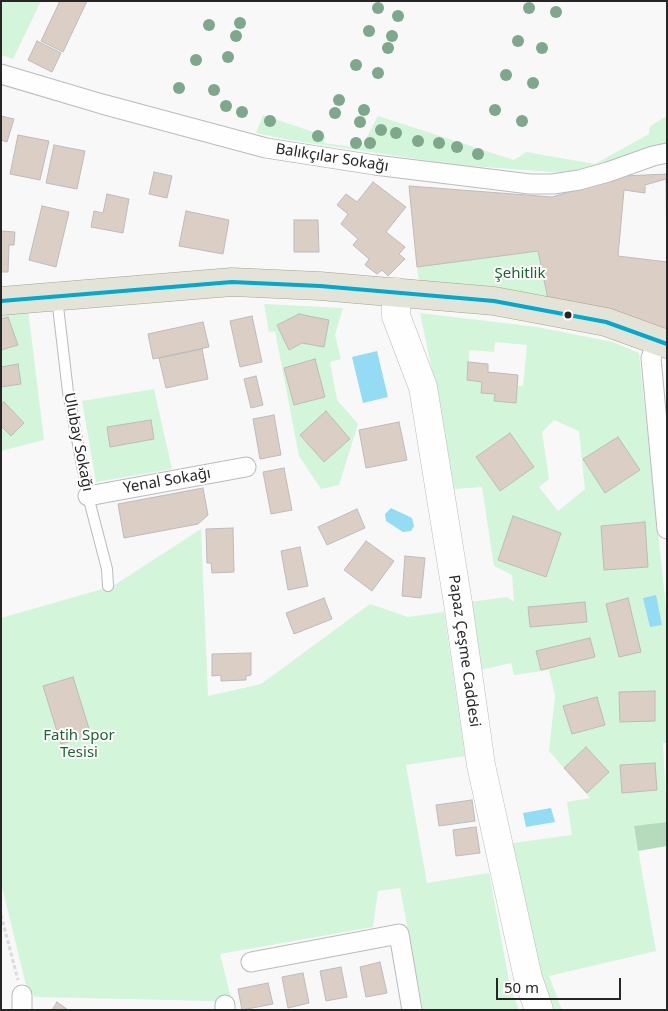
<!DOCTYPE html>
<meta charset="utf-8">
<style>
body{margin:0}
#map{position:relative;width:668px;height:1011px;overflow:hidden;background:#f8f8f8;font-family:"Noto Sans",sans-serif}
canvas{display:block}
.frame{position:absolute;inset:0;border:2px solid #262627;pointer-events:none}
.scale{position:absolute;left:496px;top:978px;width:125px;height:22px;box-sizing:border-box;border:2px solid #262627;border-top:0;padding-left:6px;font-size:15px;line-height:18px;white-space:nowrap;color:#262627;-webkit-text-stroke:4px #fff;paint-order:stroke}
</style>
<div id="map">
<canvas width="668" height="1011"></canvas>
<div class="frame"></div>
<div class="scale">50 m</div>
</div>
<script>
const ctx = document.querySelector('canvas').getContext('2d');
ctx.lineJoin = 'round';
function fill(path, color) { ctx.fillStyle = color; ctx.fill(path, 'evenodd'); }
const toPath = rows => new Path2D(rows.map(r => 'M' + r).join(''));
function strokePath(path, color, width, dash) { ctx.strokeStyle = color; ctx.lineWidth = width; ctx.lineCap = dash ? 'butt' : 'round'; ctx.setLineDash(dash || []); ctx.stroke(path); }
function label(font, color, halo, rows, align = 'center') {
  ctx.font = font + ' "Noto Sans",sans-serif'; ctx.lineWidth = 4; ctx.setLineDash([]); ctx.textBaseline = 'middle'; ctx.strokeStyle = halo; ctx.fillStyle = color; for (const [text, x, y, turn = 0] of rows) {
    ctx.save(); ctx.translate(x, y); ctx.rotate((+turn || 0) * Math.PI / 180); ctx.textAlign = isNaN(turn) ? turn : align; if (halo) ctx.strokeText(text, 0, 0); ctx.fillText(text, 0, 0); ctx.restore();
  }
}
const green = toPath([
 [1,1,41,1,13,59,1,55],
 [263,115,325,136,324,143,361,148,378,116,514,160,526,152,595,164,649,134,650,126,667,116,667,143,657,145,636,151,579,174,457,165,290,140,256,133],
 [538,251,548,299,419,283,417,267],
 [264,304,343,308,335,335,341,359,330,362,337,400,358,424,339,485,321,489,299,456,275,331,269,332],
 [28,309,44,440,1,451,1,311],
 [420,313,537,327,613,342,639,353,667,617,667,743,663,743,667,822,634,827,656,951,549,976,562,1010,548,1010,506,844,572,835,567,802,590,798,549,751,555,696,549,670,514,675,511,663,481,670,470,602,507,597,514,602,512,575,494,566,482,487,454,489,442,418],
 [495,342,527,345,523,386,517,386,518,375,488,372,488,364,469,362,469,350,494,352],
 [554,420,579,431,585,489,558,511,539,487,549,479,542,432],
 [154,389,172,469,96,482,82,401],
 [201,529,208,696,261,684,370,604,408,617,444,612,465,756,406,765,427,883,489,873,510,986,519,1010,423,1010,400,888,378,891,373,927,220,954,231,998,214,1001,35,997,26,985,1,883,1,618,113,586]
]);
const forest = toPath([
 [667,822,667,846,638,851,634,826]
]);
const water = toPath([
 [377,351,388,397,363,403,352,357],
 [391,508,412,518,414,526,411,531,403,532,386,521,385,514],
 [656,595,662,625,650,627,643,598],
 [551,808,555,822,526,827,523,813]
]);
const building = toPath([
 [60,1,87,1,63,52,41,41,60,1],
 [37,41,61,53,52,72,28,60,37,41],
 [1,116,14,119,7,142,1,140,1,116],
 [18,135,49,141,40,180,10,174,18,135],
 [54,145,85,151,77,189,46,183,54,145],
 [154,172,172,176,167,198,149,194,154,172],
 [667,174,667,331,548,299,538,251,417,267,409,186,552,197,624,176,667,174],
 [666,179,667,262,618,256,624,190,645,193,645,185,666,179],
 [373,182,406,207,386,232,405,247,399,254,405,259,388,276,382,270,377,274,365,265,369,259,353,245,358,239,341,224,348,214,337,205,346,194,357,202,373,182],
 [107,194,129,199,123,233,91,227,94,211,103,213,107,194],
 [42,206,69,212,56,267,29,260,42,206],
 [186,211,229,220,223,254,179,246,186,211],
 [294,220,318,220,319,252,294,252,294,220],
 [1,231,15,232,14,245,9,245,8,272,1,272,1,231],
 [299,314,329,320,324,347,302,343,289,350,277,325,299,314],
 [252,316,262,362,240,367,230,321,252,316],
 [8,317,18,345,1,350,1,319,8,317],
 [203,322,209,347,153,359,148,334,203,322],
 [202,349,208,379,166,388,159,358,202,349],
 [315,359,325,397,294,405,284,368,315,359],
 [468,362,488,364,488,372,518,375,516,403,494,401,495,394,481,393,482,382,467,380,468,362],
 [18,364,21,384,1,387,1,367,18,364],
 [256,376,263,405,251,408,244,379,256,376],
 [4,402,24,423,11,436,1,426,1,404,4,402],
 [326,411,350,439,324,462,300,435,326,411],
 [274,415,281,455,260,459,253,419,274,415],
 [151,420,154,439,110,447,107,427,151,420],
 [399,422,407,460,366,468,359,430,399,422],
 [510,433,534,467,500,491,476,457,510,433],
 [618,437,640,470,605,493,583,459,618,437],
 [284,468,292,510,271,514,263,472,284,468],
 [203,488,208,515,198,524,124,538,118,504,203,488],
 [357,509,365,528,327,545,318,527,357,509],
 [513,516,561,533,546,577,498,560,513,516],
 [645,522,648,567,604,570,601,526,645,522],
 [233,528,234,572,212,573,211,563,207,563,206,529,233,528],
 [366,541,394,561,372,591,344,570,366,541],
 [300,547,308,586,288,590,281,551,300,547],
 [405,556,425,558,421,598,402,596,405,556],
 [324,598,332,619,294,634,286,613,324,598],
 [628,598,641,652,619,657,606,604,628,598],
 [585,602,587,622,530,627,528,607,585,602],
 [590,638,595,657,541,670,536,651,590,638],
 [251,653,251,675,246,676,246,680,221,681,221,675,212,676,212,654,251,653],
 [73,677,91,735,61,744,43,686,73,677],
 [655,691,655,721,620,722,619,692,655,691],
 [597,697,605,725,572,734,563,706,597,697],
 [586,747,609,772,587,793,564,768,586,747],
 [655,763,657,790,622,793,620,765,655,763],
 [472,800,475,821,439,826,436,805,472,800],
 [476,827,480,853,456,856,453,830,476,827],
 [380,962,387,993,366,997,360,967,380,962],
 [341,967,347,997,326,1001,320,971,341,967],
 [303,973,309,1003,288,1008,282,977,303,973],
 [268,983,273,1004,242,1010,238,989,268,983],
 [57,1002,68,1010,52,1010,57,1002]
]);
const path = toPath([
 [1,915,18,980]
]);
const lane = toPath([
 [57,298,68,392,88,496,107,569,108,586]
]);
const street = toPath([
 [1,74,102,104,266,148,375,165,530,184,553,184,579,180,608,172,653,156,667,153],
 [657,340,651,358,667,529],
 [88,496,246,467],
 [251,962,399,934,412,1010],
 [22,995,22,1010],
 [225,1005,225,1010]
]);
const secondary = toPath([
 [396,292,396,316,423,387,458,603,481,765,528,978,539,1010]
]);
const primary = toPath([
 [1,301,232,282,320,286,494,301,606,322,667,344]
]);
const bus1 = toPath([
 [1,301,232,282,320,286,494,301,606,322,667,344]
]);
const trees = [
 [378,8],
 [529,8],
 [556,12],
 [398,16],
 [240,23],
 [209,25],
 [369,31],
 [236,36],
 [392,36],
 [518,41],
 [388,48],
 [542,48],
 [228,57],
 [196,60],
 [356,65],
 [378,73],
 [506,75],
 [533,83],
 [179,88],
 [214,90],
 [339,100],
 [226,106],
 [364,110],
 [495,110],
 [242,112],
 [335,113],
 [270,121],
 [522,121],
 [360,122],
 [381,130],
 [396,133],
 [318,136],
 [418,141],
 [356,143],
 [370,143],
 [439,143],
 [457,147],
 [478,154]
];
const markers = [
 [568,315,4.5,"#262627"]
];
const streetNames = [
 ["Balıkçılar Sokağı",332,158,9],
 ["Ulubay Sokağı",78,442,79],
 ["Yenal Sokağı",167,481,-10],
 ["Papaz Çeşme Caddesi",464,651,82]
];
const parkNames = [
 ["Şehitlik",520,274],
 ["Fatih Spor",79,736],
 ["Tesisi",79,753]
];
fill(green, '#d3f5d9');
fill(forest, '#b5dbbd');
fill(water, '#94dbf4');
fill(building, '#dbcec4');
strokePath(building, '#bcbcbc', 1);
strokePath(lane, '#bbbbbc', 12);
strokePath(street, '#bbbbbc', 21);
strokePath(secondary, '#bbbbbc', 29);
strokePath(primary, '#a6a28f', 29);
strokePath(path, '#dbdbdc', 3, [4, 2.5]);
strokePath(lane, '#fefefe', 10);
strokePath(street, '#fefefe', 19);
strokePath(secondary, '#fefefe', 28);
strokePath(primary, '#e4e3d8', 28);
strokePath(bus1, '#00a9ce', 4);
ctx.fillStyle = '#7fa78b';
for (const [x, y] of trees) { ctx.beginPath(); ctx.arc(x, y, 6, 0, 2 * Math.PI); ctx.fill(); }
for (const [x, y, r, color] of markers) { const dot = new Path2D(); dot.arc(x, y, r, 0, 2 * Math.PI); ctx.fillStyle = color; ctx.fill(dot); strokePath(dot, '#fff', 2); }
label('15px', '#262627', '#fff', streetNames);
label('15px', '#1c6531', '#fff', parkNames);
</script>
